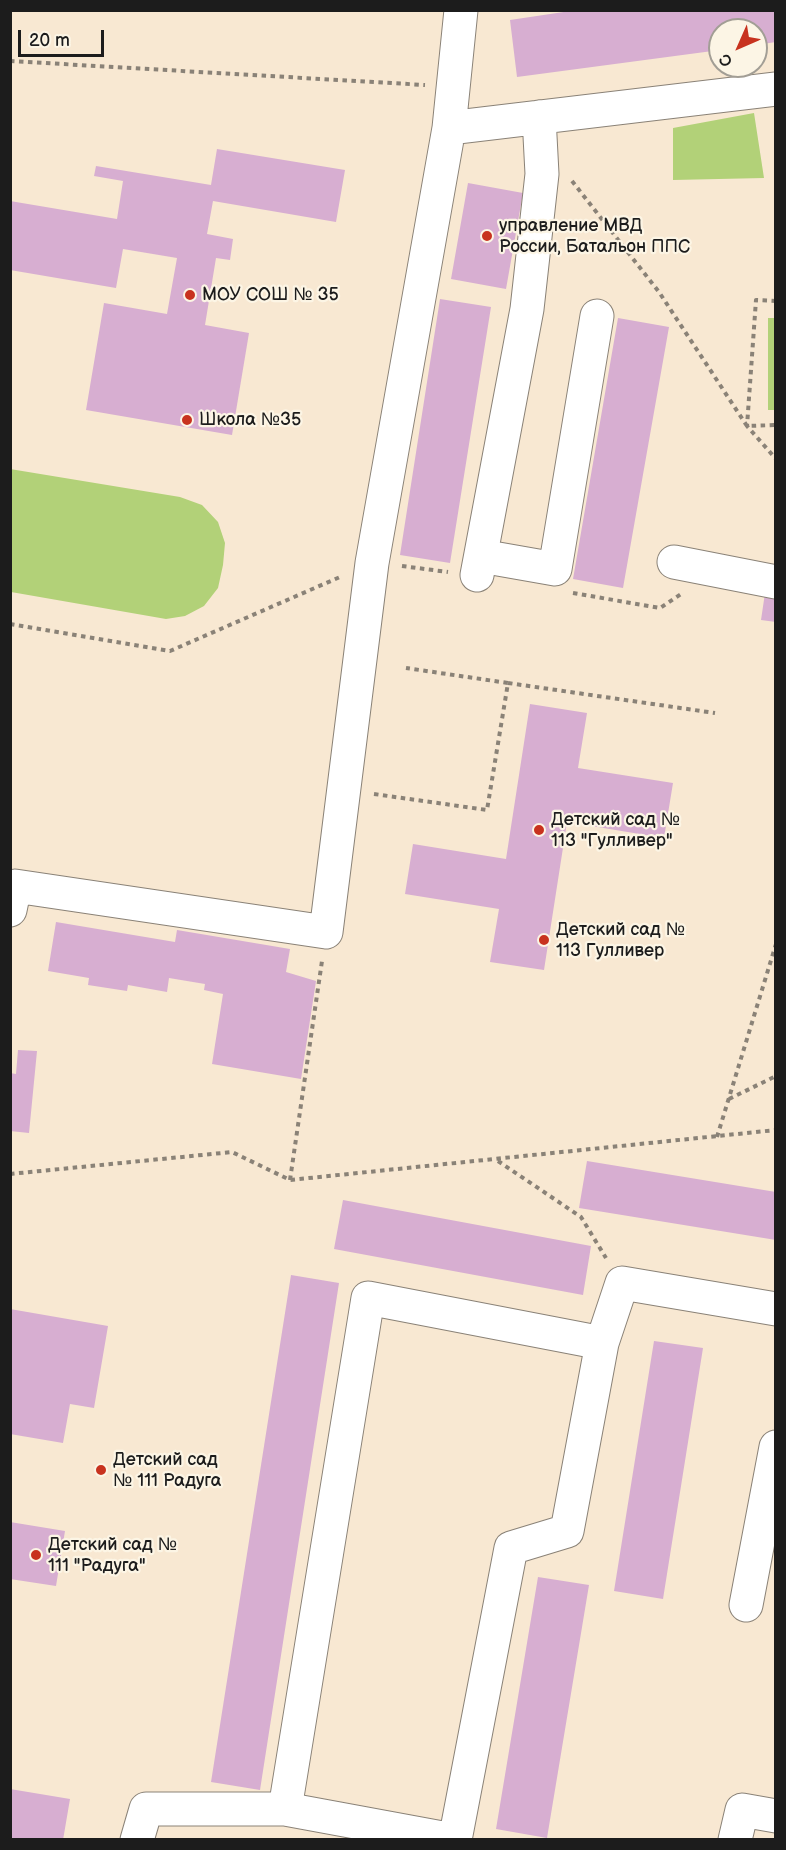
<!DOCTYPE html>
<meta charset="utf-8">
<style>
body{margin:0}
#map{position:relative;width:786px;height:1850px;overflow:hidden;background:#f8e8d2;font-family:"Balsamiq Sans",sans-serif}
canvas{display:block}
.frame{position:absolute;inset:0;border:12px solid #1c1c1c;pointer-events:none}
.north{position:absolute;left:708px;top:18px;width:60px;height:60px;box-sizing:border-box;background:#fcf5e5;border:2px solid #a29e95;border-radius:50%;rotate:225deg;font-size:16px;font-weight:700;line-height:24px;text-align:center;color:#1c1c1c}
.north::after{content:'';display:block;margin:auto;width:21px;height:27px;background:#c8321e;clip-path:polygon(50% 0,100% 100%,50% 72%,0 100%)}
.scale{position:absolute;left:18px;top:30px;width:86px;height:27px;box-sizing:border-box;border:3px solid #1c1c1c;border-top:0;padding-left:8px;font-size:18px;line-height:21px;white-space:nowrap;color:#1c1c1c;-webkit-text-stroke:4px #fcf5e5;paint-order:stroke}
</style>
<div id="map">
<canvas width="786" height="1850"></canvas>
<div class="frame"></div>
<div class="north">С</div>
<div class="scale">20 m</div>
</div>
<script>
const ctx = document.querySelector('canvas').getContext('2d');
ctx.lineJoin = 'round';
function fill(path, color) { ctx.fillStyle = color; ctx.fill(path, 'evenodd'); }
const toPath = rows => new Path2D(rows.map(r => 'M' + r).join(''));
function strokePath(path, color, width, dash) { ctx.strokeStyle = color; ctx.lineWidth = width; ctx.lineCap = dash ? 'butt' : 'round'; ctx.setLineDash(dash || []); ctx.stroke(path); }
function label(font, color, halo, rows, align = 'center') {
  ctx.font = font + ' "Balsamiq Sans",sans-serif'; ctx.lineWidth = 4.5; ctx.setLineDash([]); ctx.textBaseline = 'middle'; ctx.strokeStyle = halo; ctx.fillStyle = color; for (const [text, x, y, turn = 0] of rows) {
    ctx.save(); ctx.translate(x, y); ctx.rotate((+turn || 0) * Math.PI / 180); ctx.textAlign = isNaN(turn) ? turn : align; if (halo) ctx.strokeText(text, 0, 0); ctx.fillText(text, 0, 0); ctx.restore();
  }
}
const green = toPath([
 [754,113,764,178,673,180,673,128],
 [768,318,775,318,775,410,768,410],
 [10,469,180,497,202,505,218,522,225,543,223,565,218,588,204,606,185,616,166,619,11,592]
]);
const building = toPath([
 [577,10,776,10,776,42,756,45,756,30,720,30,720,50,517,77,510,20],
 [217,149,345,170,336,222,213,201,207,234,233,239,230,260,216,258,205,325,249,333,232,435,86,410,104,303,167,314,177,258,123,249,116,288,10,270,10,201,117,219,123,181,94,176,96,166,211,185],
 [468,183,523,193,506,289,451,279],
 [440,299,491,307,450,563,400,555],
 [618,318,669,327,623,588,573,579],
 [765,593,776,594,776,622,761,620],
 [530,704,587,713,578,768,673,783,664,838,567,822,544,970,490,962,499,909,405,894,413,844,506,859],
 [56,922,175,942,177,930,290,949,286,972,316,981,301,1079,212,1064,223,994,204,990,205,984,169,978,167,992,128,985,127,991,88,985,89,978,48,971],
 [18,1050,37,1051,29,1133,10,1131,10,1073,16,1074],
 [587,1161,776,1192,776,1240,579,1208],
 [343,1200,591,1246,583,1295,334,1249],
 [291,1275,339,1283,260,1790,211,1782],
 [10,1309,108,1326,94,1408,70,1404,63,1443,10,1434],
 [654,1341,703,1348,663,1599,614,1591],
 [10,1522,65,1531,56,1586,10,1579],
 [538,1577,589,1585,547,1838,496,1829],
 [10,1789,70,1799,63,1840,10,1840]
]);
const path = toPath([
 [10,61,425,85],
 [572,181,659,292,747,426,776,425],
 [776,301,756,300,747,426,776,459],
 [402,566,448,572],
 [573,593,660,608,681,594],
 [10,624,170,651,340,577],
 [508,683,715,713],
 [374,794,487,810,508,683,406,668],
 [729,1099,776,1076],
 [717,1137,776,944],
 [498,1161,581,1217,606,1258],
 [10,1174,232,1152,290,1180,776,1130],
 [290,1180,322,961]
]);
const minor = toPath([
 [461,10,449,128,776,89],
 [481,556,555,569,597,316],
 [674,562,776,582],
 [477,575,527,309,542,174,539,117],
 [10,910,15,886,326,932,372,563,449,128],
 [746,1605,776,1447],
 [285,1809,368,1298,602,1343],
 [137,1840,146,1809,285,1809,453,1840],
 [455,1840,511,1548,567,1531,602,1343,622,1283,776,1309],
 [735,1840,742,1810,776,1816]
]);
const markers = [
 [487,236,6,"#c8321e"],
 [190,295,6,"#c8321e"],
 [187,420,6,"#c8321e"],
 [539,830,6,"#c8321e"],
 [544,940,6,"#c8321e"],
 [101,1470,6,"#c8321e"],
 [36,1555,6,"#c8321e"]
];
const poiNames = [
 ["управление МВД",499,226],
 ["России, Батальон ППС",499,247],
 ["МОУ СОШ № 35",202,295],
 ["Школа №35",199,420],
 ["Детский сад №",551,820],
 ["113 \"Гулливер\"",551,841],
 ["Детский сад №",556,930],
 ["113 Гулливер",556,951],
 ["Детский сад",113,1460],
 ["№ 111 Радуга",113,1481],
 ["Детский сад №",48,1545],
 ["111 \"Радуга\"",48,1566]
];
fill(green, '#b2d178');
fill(building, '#d7aed1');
strokePath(minor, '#8a8277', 35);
strokePath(path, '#8a8277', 4, [4.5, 4.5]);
strokePath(minor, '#fff', 33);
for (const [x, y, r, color] of markers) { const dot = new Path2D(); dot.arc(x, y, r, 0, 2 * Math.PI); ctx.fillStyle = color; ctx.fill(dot); strokePath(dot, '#fcf5e5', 2); }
label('18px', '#1c1c1c', '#fcf5e5', poiNames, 'left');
</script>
